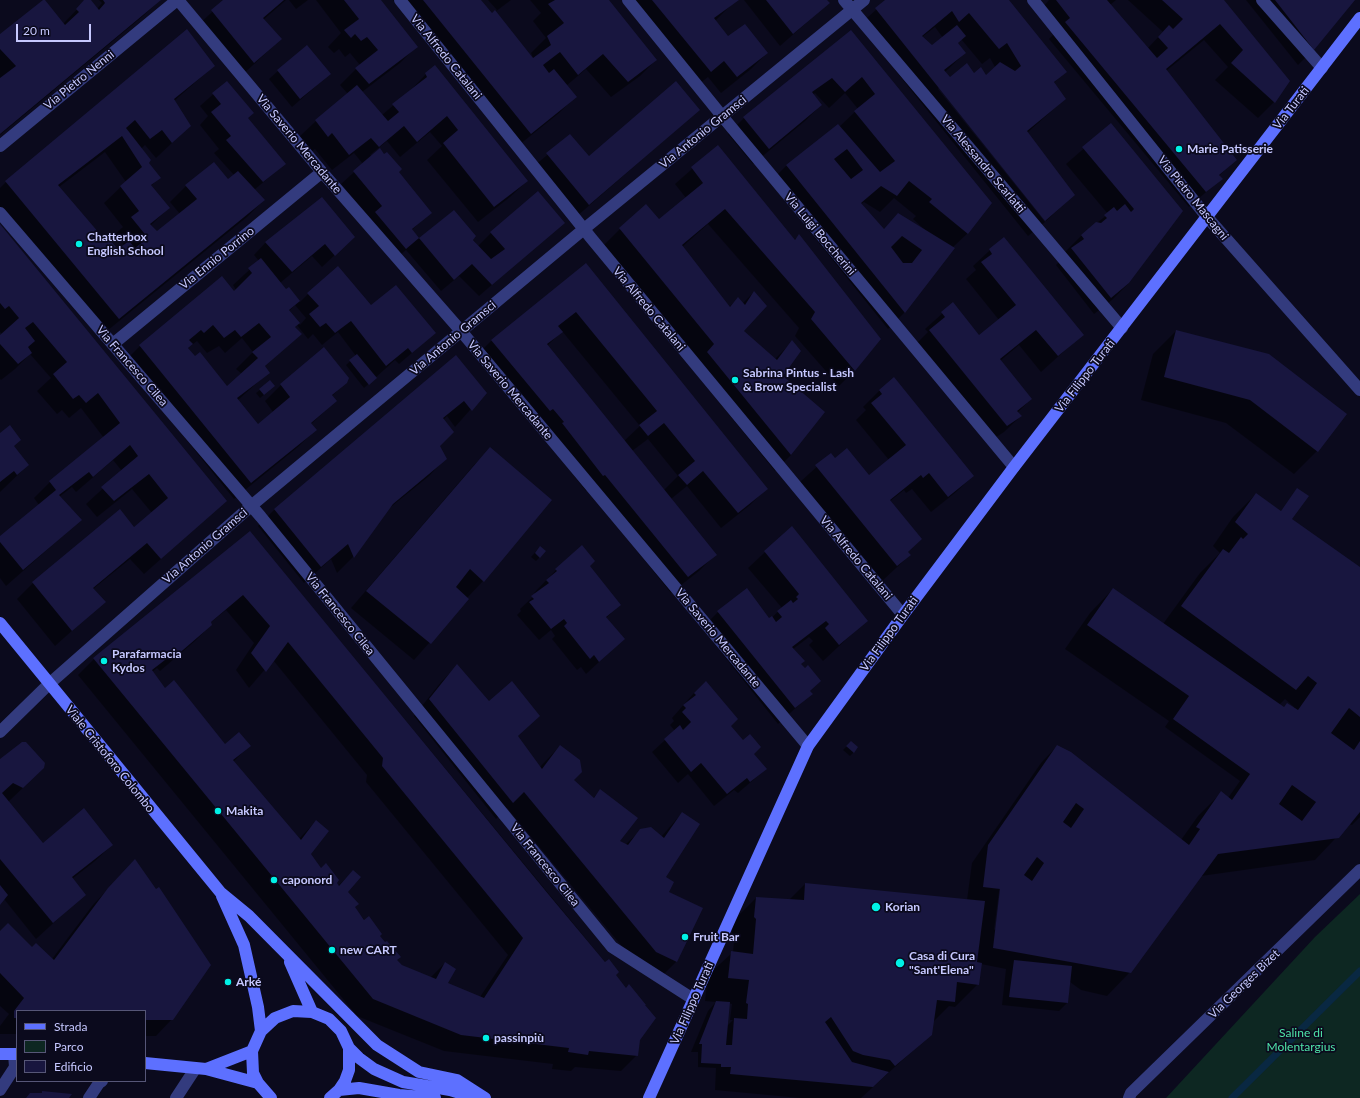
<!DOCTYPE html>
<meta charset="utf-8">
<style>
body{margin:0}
#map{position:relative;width:1360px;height:1098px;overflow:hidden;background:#0b0a1d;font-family:Lato,sans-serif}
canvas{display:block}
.legend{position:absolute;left:16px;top:1010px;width:130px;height:72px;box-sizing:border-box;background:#0b0a1d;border:1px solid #565677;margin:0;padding:5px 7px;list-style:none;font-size:12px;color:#c6c8ff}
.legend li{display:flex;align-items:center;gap:8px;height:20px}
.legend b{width:20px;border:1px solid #565677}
.scale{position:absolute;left:16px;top:24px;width:75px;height:18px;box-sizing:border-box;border:2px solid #c6c8ff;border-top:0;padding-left:5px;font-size:12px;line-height:14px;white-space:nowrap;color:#c6c8ff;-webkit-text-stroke:3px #0b0a1d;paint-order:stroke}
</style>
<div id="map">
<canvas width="1360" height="1098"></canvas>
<ul class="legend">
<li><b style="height:5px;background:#5d70ff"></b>Strada</li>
<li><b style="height:11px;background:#0d2722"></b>Parco</li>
<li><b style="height:11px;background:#18163f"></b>Edificio</li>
</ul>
<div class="scale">20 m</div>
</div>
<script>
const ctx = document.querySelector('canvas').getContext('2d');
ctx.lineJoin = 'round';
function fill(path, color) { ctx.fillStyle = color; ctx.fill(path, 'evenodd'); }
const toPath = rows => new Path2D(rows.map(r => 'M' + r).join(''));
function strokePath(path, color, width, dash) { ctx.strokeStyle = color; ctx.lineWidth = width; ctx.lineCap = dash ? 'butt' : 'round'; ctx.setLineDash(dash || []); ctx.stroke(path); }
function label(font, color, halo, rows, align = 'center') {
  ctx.font = font + ' Lato,sans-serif'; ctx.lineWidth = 3.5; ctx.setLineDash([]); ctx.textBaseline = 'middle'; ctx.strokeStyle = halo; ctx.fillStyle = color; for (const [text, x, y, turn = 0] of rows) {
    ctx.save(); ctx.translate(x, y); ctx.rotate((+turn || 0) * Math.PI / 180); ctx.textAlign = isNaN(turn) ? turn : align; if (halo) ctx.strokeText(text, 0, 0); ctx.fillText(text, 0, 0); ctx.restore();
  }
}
const green = toPath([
 [1360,894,1360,1098,1166,1098,1315,937]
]);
const shadow = toPath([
 [86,0,90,0,97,9,102,3,99,0,160,0,143,16,0,135,0,35,63,24],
 [225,0,286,0,263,20,281,39,238,79,196,27],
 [289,0,308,0,296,9],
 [316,0,379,0,416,47,400,63,362,92,382,115,410,91,426,74,527,181,510,197,478,222,427,160,442,146,430,132,400,157,387,141,370,155,398,172,430,212,412,230,419,239,453,211,478,246,491,233,563,223,479,296,459,276,441,291,406,250,393,261,370,219,341,184,363,164,354,153,332,170,315,149,311,152,299,137,316,121,348,94,340,85,360,65,350,53,345,57,339,49,334,53,328,47,341,33],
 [393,0,480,0,491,14,497,10,488,0,511,0,495,12,534,60,531,53,546,38,533,21,541,13,530,0,608,0,656,60,640,76,611,97,586,69,566,86,575,97,559,113,514,149],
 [622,0,736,0,715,21,728,37,767,53,751,69,721,93,708,77,694,88],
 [744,0,826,0,829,3,780,46],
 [887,0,1007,0,1065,71,1054,83,1065,99,1027,133,1074,195,1046,221,939,87,938,89,1045,222,1028,236,859,25],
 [935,27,943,38,932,46,922,37],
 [961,39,982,64,990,58,995,67,986,76,974,74,950,79,945,72,965,53,957,44],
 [1049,0,1116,0,1110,5,1147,49,1163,32,1128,0,1222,0,1289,81,1274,102,1258,118,1215,80,1228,67,1204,40,1166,71,1235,160,1219,176,1221,179,1189,207,1049,39,1054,34,1038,13],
 [1246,0,1354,0,1314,49,1298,65],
 [851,32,968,233,953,247,904,313,888,329,770,182,786,166,837,126,839,127,858,109,845,93,829,108,815,93,813,95,821,105,805,121,753,164,728,134,744,118],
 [894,198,916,216,913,219,926,231,898,215,883,230,861,204,864,202,880,212],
 [306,46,330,74,292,107,269,79],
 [214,66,174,101,190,126,156,158,145,145,141,149,147,163,159,178,151,186,169,208,150,226,157,233,180,214,170,202,186,186,228,181,234,175,214,153,219,149,200,125,208,116,200,106,227,82,247,119,285,164,254,190,264,200,247,217,102,335,0,210,0,188,6,182],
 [105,152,126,182,104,203,123,227,115,234,125,246,118,251,105,242,59,187],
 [699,110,576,217,534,166,570,136,589,157],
 [1111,125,1182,211,1129,283,1112,300,1094,314,1056,265,1067,254,1065,252,1081,236,1108,214,1066,164],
 [718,146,794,240,799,236,855,370,839,386,795,336,799,328,708,224,682,247,729,307,738,299,742,304,754,292,742,331,775,359,792,342,782,376,823,412,791,455,775,471,692,369,604,245,620,229,658,220,686,198,675,184],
 [0,226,226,501,144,574,130,559,93,589,104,602,55,646,17,599,33,583,133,528,152,513,132,489,97,517,86,504,122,471,113,460,76,492,72,487,59,497,81,520,6,586,0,578,0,538,39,505,34,498,50,482,104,438,81,408,69,418,62,410,57,414,37,391,51,378,30,354,15,369,1,380,0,379,0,336,2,334,0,332],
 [354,237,322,267,312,256,280,283,286,290,289,288,300,302,308,294,371,306,435,333,399,364,395,360,364,388,346,365,356,356,338,332,322,345,313,334,308,339,297,325,295,327,300,334,264,367,268,373,238,400,257,426,273,412,265,401,281,385,347,381,332,396,336,401,311,424,315,430,299,446,234,499,124,362,140,346,234,292,236,290,233,285,259,261,254,255,266,242],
 [295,305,306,318,300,325,289,311],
 [242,338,253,352,236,369,242,374,227,387,194,357,188,348,197,341,207,353,219,346,225,353],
 [1003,238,1082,335,1041,372,1019,345,1000,361,1031,399,1017,413,1021,416,1004,432,990,441,913,347,928,332,925,329,953,304,979,336,999,320,966,279,976,270,973,266],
 [585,264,766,489,750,505,721,528,687,486,671,499,715,555,699,571,671,593,588,490,586,491,546,440,536,424,533,427,475,357,491,341],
 [562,331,640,426,624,441,547,346],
 [648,439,678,476,664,490,632,451],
 [1176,331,1317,451,1294,474,1226,423,1141,400,1153,354],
 [456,356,485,393,455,427,447,416,443,420,439,446,445,459,429,476,387,510,353,557,337,573,331,559,304,583,258,526,274,510],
 [260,390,270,390,260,398,256,393],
 [880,390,973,476,956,492,931,512,912,489,906,493,904,490,890,501,921,539,907,553,910,555,881,582,800,482,831,454,835,459,869,477,889,460,856,420,866,410,863,407],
 [0,435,13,447,28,465,0,492],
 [490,449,483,581,467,598,468,599,414,660,351,608,474,465],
 [1297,489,1291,519,1360,568,1360,817,1352,825,1349,824,1315,860,1201,876,1130,972,1107,996,1081,990,1070,982,1068,1002,1059,1011,1002,1005,1006,969,981,964,978,984,955,1007,949,1006,933,1022,931,1034,861,1098,800,1098,715,1090,716,1068,698,1067,698,1052,691,1052,708,1011,716,1002,705,1001,708,975,733,952,734,942,731,940,733,921,756,898,789,900,805,884,967,900,972,863,1041,763,1057,746,1181,840,1198,816,1221,793,1228,798,1240,781,1165,727,1169,721,1065,649,1090,613,1113,589,1163,624,1200,573,1220,553,1213,546,1233,517,1256,494,1281,511],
 [1285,699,1294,707,1293,708,1287,704,1283,708,1279,705],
 [1000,884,1002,885,997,928,994,930],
 [728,1003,732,1004,730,1020,733,1020,726,1027],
 [791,528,866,621,823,661,809,645,813,641,809,637,793,649,800,664,820,681,809,692,811,694,778,724,702,628,718,612,769,620,782,608,748,568],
 [250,532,615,974,639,1039,637,1055,621,1071,575,1067,571,1071,552,1069,553,1064,444,1051,357,1016,78,675,94,659],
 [226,610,254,643,236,670,249,688,273,660,367,775,366,782,508,955,480,997,446,984,445,963,430,978,402,965,396,961,379,936,354,908,347,892,353,871,338,886,321,869,309,854,316,821,299,839,233,762,250,745,225,745,165,689,152,672,157,668,160,671,195,641,211,625,210,623],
 [540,547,540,557,536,561,531,557],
 [589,566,620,605,606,618,624,639,586,674,581,667,577,670,552,639,555,636,551,630,539,640,517,615,521,611,520,609,536,594,534,593,556,570],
 [457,666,489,703,539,716,517,737,539,768,560,746,572,781,593,798,600,791,619,841,625,845,641,830,661,837,682,813,664,878,668,893,701,908,676,962,660,978,640,968,507,808,496,819,414,716,441,682],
 [694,693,730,726,766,769,738,793,734,790,714,806,688,774,678,783,652,752,675,731,670,725,674,721,672,718],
 [847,746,854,752,850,756,843,750],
 [0,762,27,784,8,802,43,844,112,845,95,861,72,879,84,895,36,939,4,899,0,903],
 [135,860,172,1019,156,1036,145,1036,145,1011,17,1011,17,1034,0,1034,0,1026,9,1014,0,1006,0,932,52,959,92,906]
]);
const stream = toPath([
 [1232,1098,1360,971]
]);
const building = toPath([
 [43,0,45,0,65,25,79,12,76,9,84,0,91,0,99,10,105,3,103,0,161,0,0,134,0,78,16,66,0,49,0,34],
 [223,0,284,0,263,18,282,39,254,63,211,10],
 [344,0,381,0,418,47,369,84,355,68,378,50,367,37,361,41,355,34,351,38,344,30,359,19],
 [423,0,481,0,492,13,495,10,533,58,551,45,547,36,564,23,548,4,555,0,609,0,657,60,628,82,603,54,578,75,560,52,543,65,549,73,554,69,577,97,531,134],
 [652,0,739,0,714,18,728,36,745,24,768,53,737,77,724,61,711,72],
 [766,0,827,0,830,3,793,34],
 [885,0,1009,0,1067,72,1054,82,1066,99,1027,131,1075,195,1045,221,875,8],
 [952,11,959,22,969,13,999,49,1007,43,1021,66,1015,71,1000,62,986,75,981,67,974,73,967,63,950,77,944,70,966,53,958,43,966,36,957,25,932,45,922,36],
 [1056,0,1107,0,1157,58,1168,48,1158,37,1169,25,1173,29,1183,19,1162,0,1224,0,1290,81,1275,103,1231,63,1243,50,1220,24,1166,69,1237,160,1219,175,1223,179,1206,192,1065,22,1070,18],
 [1275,0,1355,0,1314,50],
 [187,29,215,66,174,99,191,126,172,143,162,130,150,139,135,120,126,128,151,160,149,163,161,178,151,185,170,208,150,224,157,231,197,199,185,185,214,162,228,179,238,171,265,200,119,319,5,181],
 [122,136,142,167,120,186,139,211,131,217,148,238,135,248,129,241,118,249,108,238,105,240,58,185],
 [851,30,992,203,968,234,929,202,932,199,909,181,897,196,881,186,861,203,884,229,898,213,955,248,905,313,786,165,838,124,880,172,895,161,854,111,875,94,862,77,845,92,832,78,812,92,822,105,769,149,743,117],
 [847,149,863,170,851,179,834,159],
 [902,236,922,250,912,263,903,263,891,247],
 [307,45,331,74,300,99,277,70],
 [435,65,528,181,494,207,443,143,458,130,447,116,417,142,404,126,379,147,371,138,349,155,332,133,328,137,315,120,357,85,388,121,399,112,392,104,427,77,425,73],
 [227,81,254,113,248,118,286,164,263,182,226,140,231,136,211,112,221,104,212,93],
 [676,81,700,110,589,205,546,153,570,134,589,156],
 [1111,123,1183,211,1129,283,1111,298,1071,248,1084,239,1081,235,1096,222,1101,223,1107,218,1104,215,1114,207,1117,211,1125,204,1131,212,1134,209,1082,147],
 [718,145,795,240,799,234,881,339,855,371,811,319,815,312,725,209,682,245,730,307,738,297,745,305,754,291,767,306,744,331,777,360,792,340,801,351,783,376,825,412,791,455,707,352,714,344,619,228,646,204,659,219,703,183,691,167],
 [380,148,384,154,387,152,402,169,399,172,432,213,412,229,419,238,406,249,375,212,382,206,353,171],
 [538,191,565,223,492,285,472,264,454,280,419,238,454,210,476,236,473,240,491,259,505,249,490,232],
 [322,197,355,237,335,256,325,244,292,272,265,242],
 [0,224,227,501,161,559,147,543,93,588,106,602,72,631,32,582,120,509,134,527,168,498,149,474,114,501,101,487,138,456,130,445,93,477,89,472,59,495,82,520,23,570,0,542,0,536,56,490,49,481,120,423,98,393,86,403,79,395,73,399,53,374,67,362,33,322,25,328,35,341,28,347,32,353,18,364,0,344,0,335,19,318,9,306,5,309,0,303],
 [1004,237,1084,335,1058,356,1036,330,1000,359,1032,399,1017,411,1022,416,1007,426,929,330,945,317,941,312,953,302,979,335,1016,305,981,262,992,254,989,249],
 [261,258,286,289,289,287,300,301,289,310,300,323,295,327,302,334,265,366,270,373,237,398,258,424,290,397,280,384,324,347,349,378,347,383,332,395,337,401,311,423,317,430,251,483,139,345,222,276,234,291,252,273,248,268],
 [259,323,271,337,252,352,258,358,227,386,200,352,195,356,188,348,193,344,189,340,201,330,204,333,213,325,224,338,235,330,241,337],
 [586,263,768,489,738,513,703,471,687,485,678,475,695,461,664,423,648,436,639,425,657,411,576,312,558,326,563,332,547,344,717,555,688,577,605,475,603,476,562,423,564,422,553,409,550,411,491,340],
 [338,266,371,305,396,285,436,333,412,353,408,348,386,366,351,321,335,333,326,323,320,327,309,314,319,306,307,293],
 [1176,330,1269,354,1347,414,1318,452,1250,400,1164,377],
 [357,354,377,378,369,385,349,360],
 [456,355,487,393,472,411,464,401,443,418,454,432,440,446,447,459,393,504,354,558,348,544,321,567,274,509],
 [894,377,974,476,948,497,929,473,923,478,921,475,890,500,922,539,908,552,911,555,897,566,815,465,831,453,835,458,847,448,869,475,906,445,871,403,882,394,879,390],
 [270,380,275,386,264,395,259,389],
 [10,425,21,440,14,446,29,465,17,475,14,471,0,482,0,433],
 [490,447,552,500,484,582,470,569,456,587,469,599,431,644,366,591],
 [1297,488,1309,496,1292,519,1360,567,1360,717,1349,708,1331,733,1354,750,1360,741,1360,812,1339,838,1218,854,1131,973,993,948,1000,889,983,887,988,845,1057,745,1071,752,1189,845,1200,829,1196,827,1221,791,1232,800,1250,774,1173,719,1189,696,1087,625,1113,588,1284,707,1287,703,1298,710,1317,683,1308,676,1296,690,1181,606,1223,549,1229,553,1241,537,1243,539,1248,534,1235,522,1256,493,1281,511],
 [1292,785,1316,802,1302,821,1279,804],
 [1076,803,1084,809,1071,828,1063,822],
 [1037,857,1044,863,1032,881,1024,875],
 [792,526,868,621,839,645,825,628,829,624,826,621,792,647,805,661,801,664,805,668,808,665,821,681,810,691,813,694,795,708,717,611,747,588,769,618,772,616,776,622,782,617,777,611,791,600,793,603,798,599,796,597,799,594,764,551],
 [250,531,549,895,605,962,609,959,619,972,616,975,626,988,629,984,646,1005,645,1005,656,1018,640,1040,638,1056,589,1051,588,1055,568,1052,569,1048,461,1035,373,999,93,658],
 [243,595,270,626,251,653,266,672,288,642,383,758,382,766,523,938,484,998,448,983,456,969,445,962,436,979,402,965,397,960,401,957,387,941,385,942,380,936,382,934,369,916,364,920,355,907,359,904,348,892,361,877,353,870,339,886,337,883,339,880,326,863,321,868,311,854,329,831,316,820,301,840,233,760,251,746,239,732,225,744,174,680,165,688,152,670,174,653,176,656,212,625,211,622],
 [582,545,595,561,590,566,621,605,606,617,625,639,599,662,594,655,590,659,564,626,567,623,564,619,551,629,529,602,534,599,531,596,549,583,546,580,557,571,555,569],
 [540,546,546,551,540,558,535,553],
 [457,664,489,701,512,681,540,716,518,736,542,769,560,745,580,760,582,772,574,780,594,798,600,789,638,818,620,841,628,845,640,829,651,827,664,838,682,812,700,824,666,877,674,882,669,892,703,908,677,962,656,952,524,792,513,803,429,699],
 [706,681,738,719,731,726,743,740,750,734,761,747,754,754,767,769,750,782,747,778,727,794,701,763,691,772,664,739,680,725,683,730,691,722,682,712,686,708,683,705,696,695,694,693],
 [851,741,858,747,854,753,846,746],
 [22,742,26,742,45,763,44,768,23,788,13,783,2,793,43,843,84,808,113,845,72,877,86,895,53,923,0,859,0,759],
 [135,859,156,889,159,887,211,965,173,1020,145,1020,145,1011,17,1011,17,1018,14,1018,14,1011,24,998,0,973,0,931,8,923,32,947,36,943,54,960,108,888],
 [805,883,985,901,977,962,982,963,979,985,957,982,955,1002,937,1000,932,1035,895,1066,890,1060,863,1055,853,1051,831,1017,825,1022,852,1062,889,1072,873,1087,730,1074,731,1067,721,1067,721,1064,701,1063,702,1044,699,1044,716,1001,730,1002,726,1045,732,1045,734,1018,747,1019,748,1004,746,1003,749,980,728,978,731,951,753,954,756,919,754,917,756,897,804,900],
 [0,885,8,895,0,905],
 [1014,960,1072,966,1068,1003,1009,997],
 [42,1091,72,1094,69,1098,26,1098,30,1093,42,1093]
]);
const lane = toPath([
 [89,1098,99,1083,102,1081]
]);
const street = toPath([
 [178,0,322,172,461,331,808,746],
 [400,0,591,238,903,615],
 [628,0,722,116,1014,467],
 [844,0,1122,328],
 [1033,0,1207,217,1360,390],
 [1262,0,1322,68],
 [0,146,177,0],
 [0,213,261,517,612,947,693,999],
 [113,344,322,172],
 [0,732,49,684,251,506,584,229,864,0],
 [0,1090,15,1067,14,1054],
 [176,1098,195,1069],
 [1129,1098,1131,1093,1360,870]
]);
const secondary = toPath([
 [0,623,221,893,249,916,377,1045,419,1072,457,1080,485,1098],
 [222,896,244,945,258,1007,261,1031],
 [290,962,312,1012],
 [349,1048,359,1058,374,1069,403,1082,450,1090,476,1098],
 [0,1054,17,1054],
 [145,1063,206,1069,258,1083],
 [206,1069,252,1051],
 [339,1090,359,1088,399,1095,435,1098],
 [271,1098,258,1083,253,1073,252,1051,261,1031,275,1018,293,1011,312,1012,329,1019,341,1031,349,1048,349,1070,345,1081,339,1090,330,1098],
 [649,1098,808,746,903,615,1014,467,1360,18]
]);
const markers = [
 [1179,149,4,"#00f1e6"],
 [79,244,4,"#00f1e6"],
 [735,380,4,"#00f1e6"],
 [104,661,4,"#00f1e6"],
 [218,811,4,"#00f1e6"],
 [274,880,4,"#00f1e6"],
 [876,907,5,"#00f1e6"],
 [685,937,4,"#00f1e6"],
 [332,950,4,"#00f1e6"],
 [900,963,5,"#00f1e6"],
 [228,982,4,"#00f1e6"],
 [486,1038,4,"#00f1e6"]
];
const streetNames = [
 ["Via Alfredo Catalani",446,57,51],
 ["Via Pietro Nenni",79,80,-39],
 ["Via Turati",1291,108,-52],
 ["Via Antonio Gramsci",703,132,-39],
 ["Via Saverio Mercadante",299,144,50],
 ["Via Alessandro Scarlatti",983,164,50],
 ["Via Pietro Mascagni",1193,198,51],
 ["Via Luigi Boccherini",820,234,50],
 ["Via Ennio Porrino",217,258,-39],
 ["Via Alfredo Catalani",649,309,50],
 ["Via Antonio Gramsci",453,338,-40],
 ["Via Francesco Cilea",132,366,49],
 ["Via Filippo Turati",1085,376,-52],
 ["Via Saverio Mercadante",510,390,50],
 ["Via Antonio Gramsci",205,546,-41],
 ["Via Alfredo Catalani",856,558,50],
 ["Via Francesco Cilea",340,614,51],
 ["Via Filippo Turati",889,634,-54],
 ["Via Saverio Mercadante",718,638,50],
 ["Viale Cristoforo Colombo",110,759,51],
 ["Via Francesco Cilea",545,865,51],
 ["Via Georges Bizet",1244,984,-44],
 ["Via Filippo Turati",692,1003,-66]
];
const poiNames = [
 ["Marie Patisserie",1187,149],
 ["Chatterbox",87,237],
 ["English School",87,251],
 ["Sabrina Pintus - Lash",743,373],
 ["& Brow Specialist",743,387],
 ["Parafarmacia",112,654],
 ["Kydos",112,668],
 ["Makita",226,811],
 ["caponord",282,880],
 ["Korian",885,907],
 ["Fruit Bar",693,937],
 ["new CART",340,950],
 ["Casa di Cura",909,956],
 ["\"Sant'Elena\"",909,970],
 ["Arké",236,982],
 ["passinpiù",494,1038]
];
const parkNames = [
 ["Saline di",1301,1033],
 ["Molentargius",1301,1047]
];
fill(green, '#0d2722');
fill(shadow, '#0007');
strokePath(stream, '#092842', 7);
fill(building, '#18163f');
strokePath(lane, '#333b7e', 12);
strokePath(street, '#333b7e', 12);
strokePath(secondary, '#5d70ff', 12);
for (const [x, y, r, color] of markers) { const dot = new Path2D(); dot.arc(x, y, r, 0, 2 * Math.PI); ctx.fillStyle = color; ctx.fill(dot); strokePath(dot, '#0b0a1d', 1.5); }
label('12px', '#c6c8ff', '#0b0a1d', streetNames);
label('bold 12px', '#c6c8ff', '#0b0a1d', poiNames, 'left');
label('12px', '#4ee3a8', '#0b0a1d', parkNames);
</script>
